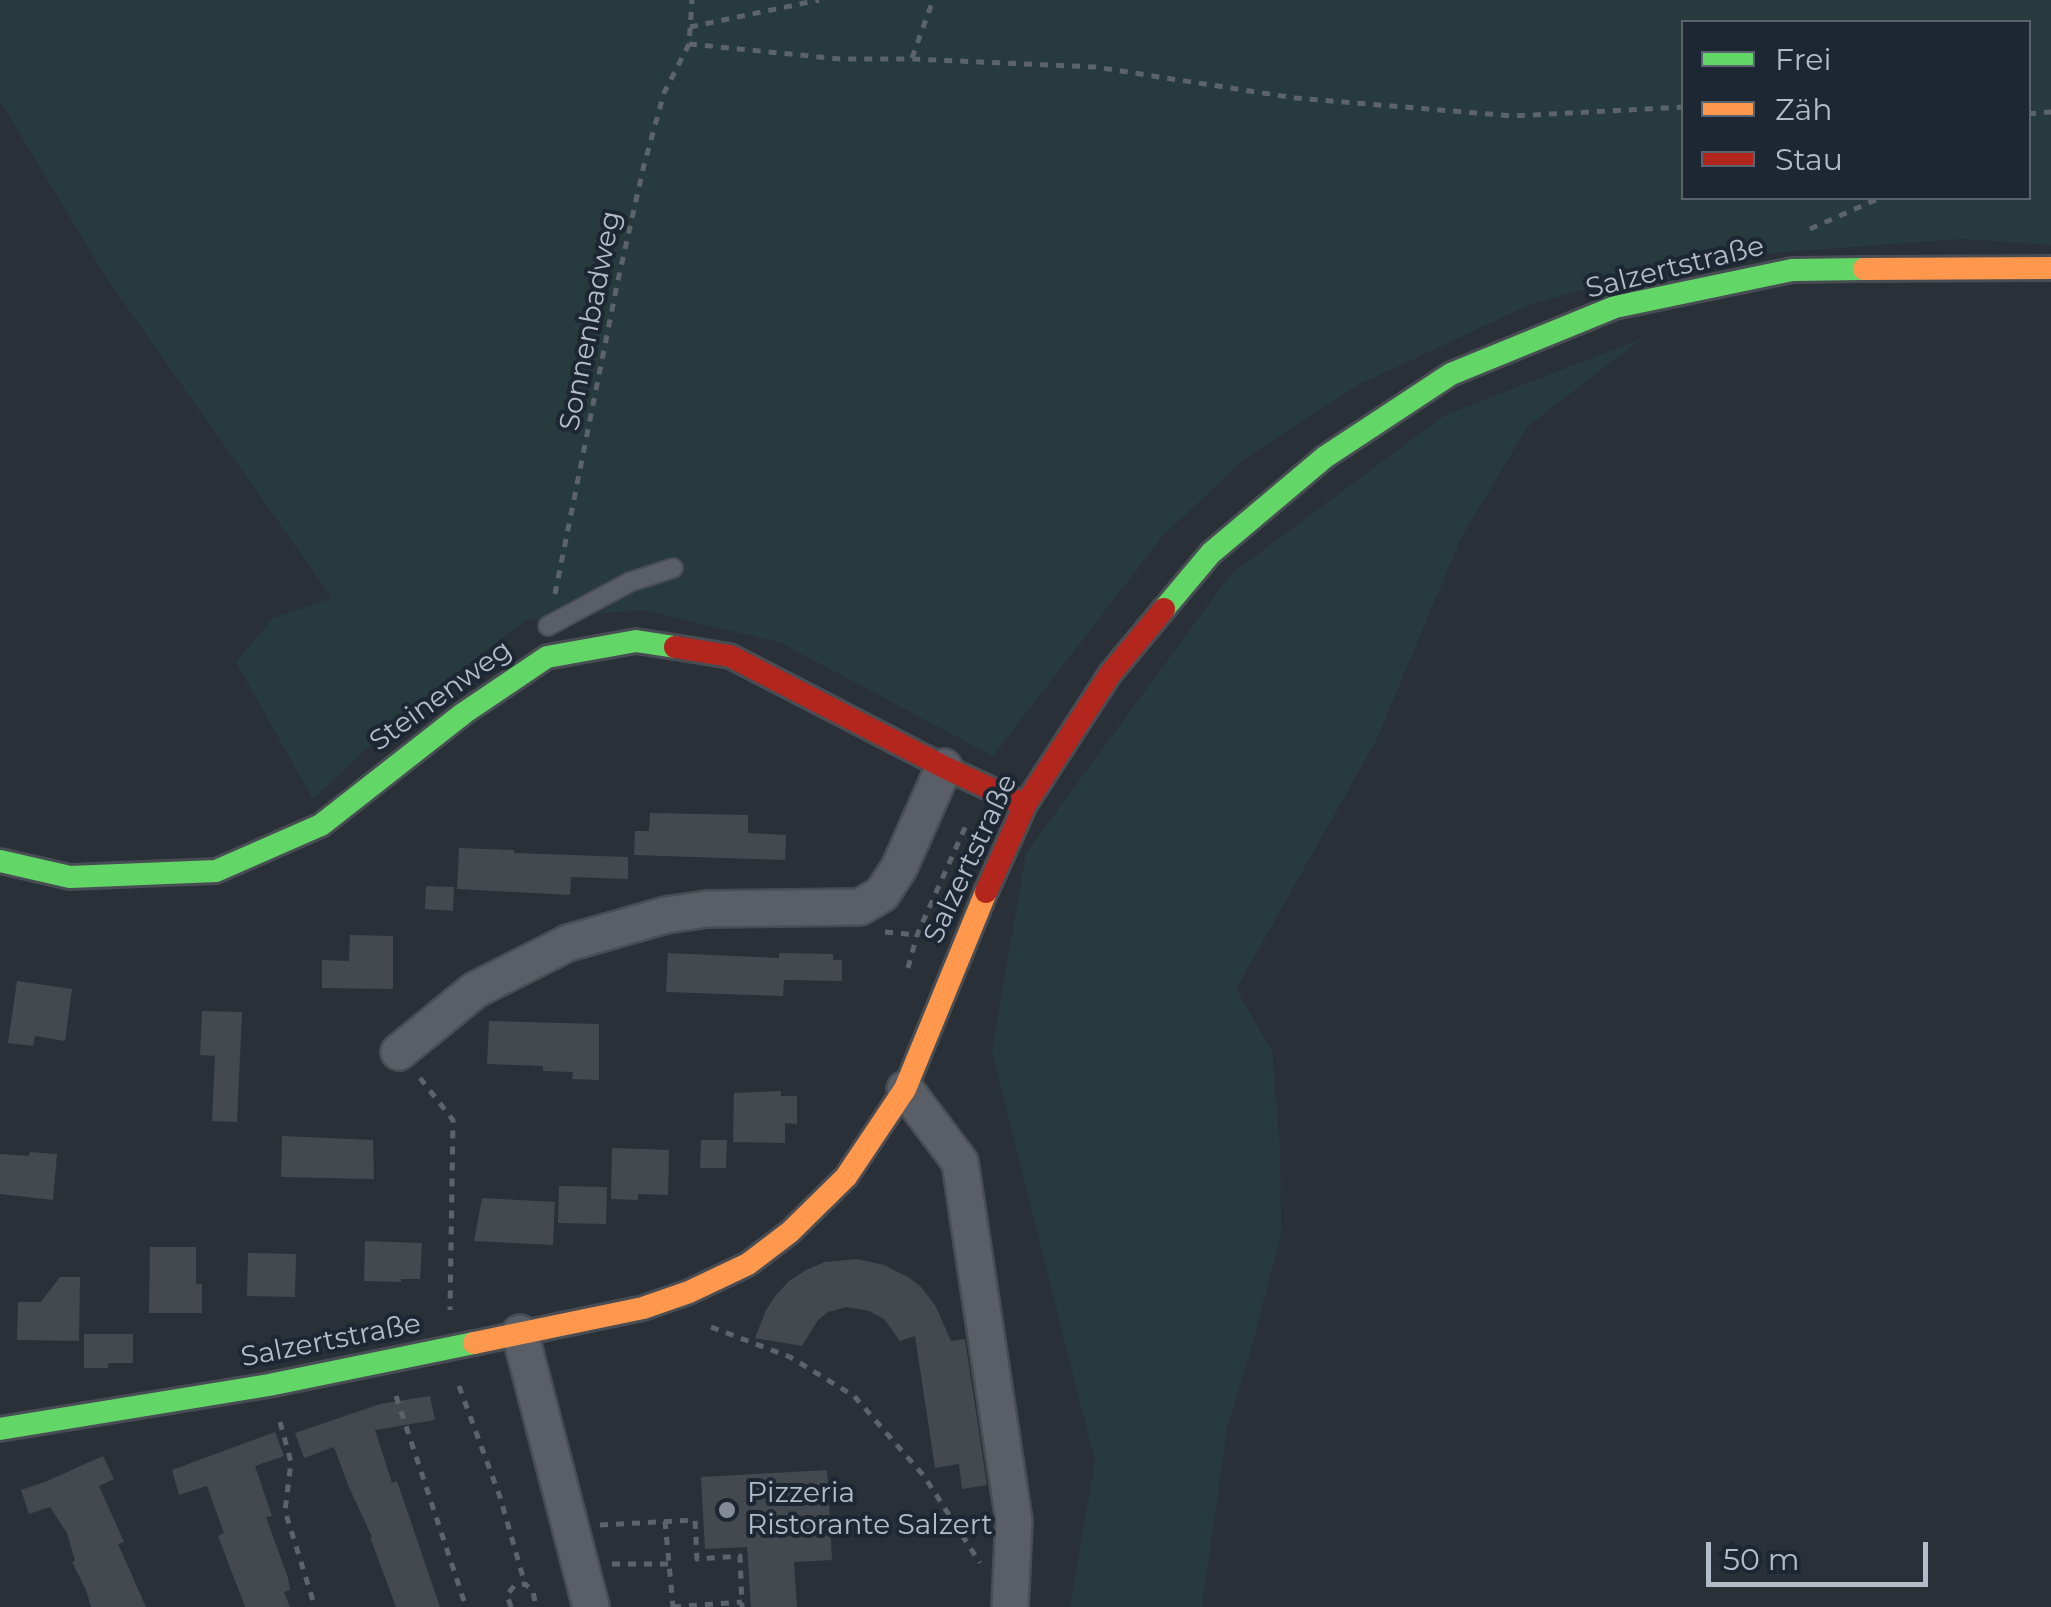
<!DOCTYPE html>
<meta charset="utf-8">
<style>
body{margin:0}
#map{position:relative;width:2051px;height:1607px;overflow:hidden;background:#2a3038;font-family:Montserrat,sans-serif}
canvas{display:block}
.legend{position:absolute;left:1681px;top:20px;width:350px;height:180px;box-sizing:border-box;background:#1d2633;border:2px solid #59626f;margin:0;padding:12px 18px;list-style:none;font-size:30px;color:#b4bcc9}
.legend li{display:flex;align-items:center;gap:20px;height:50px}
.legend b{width:50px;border:2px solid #59626f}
.scale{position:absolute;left:1706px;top:1542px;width:222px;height:45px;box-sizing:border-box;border:5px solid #b4bcc9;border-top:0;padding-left:12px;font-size:30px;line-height:35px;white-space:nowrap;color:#b4bcc9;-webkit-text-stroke:8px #1d2633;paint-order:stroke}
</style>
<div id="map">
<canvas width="2051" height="1607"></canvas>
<ul class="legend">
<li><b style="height:12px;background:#63d668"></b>Frei</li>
<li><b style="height:12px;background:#ff974d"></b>Zäh</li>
<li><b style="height:12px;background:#b3261e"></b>Stau</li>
</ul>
<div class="scale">50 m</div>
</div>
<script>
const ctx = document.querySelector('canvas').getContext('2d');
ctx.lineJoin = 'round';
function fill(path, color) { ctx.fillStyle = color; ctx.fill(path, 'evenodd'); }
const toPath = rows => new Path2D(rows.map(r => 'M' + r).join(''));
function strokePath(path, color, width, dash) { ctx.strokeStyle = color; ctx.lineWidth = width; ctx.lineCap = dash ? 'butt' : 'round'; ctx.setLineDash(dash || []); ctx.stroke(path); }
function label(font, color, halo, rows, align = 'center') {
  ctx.font = font + ' Montserrat,sans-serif'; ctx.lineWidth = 8; ctx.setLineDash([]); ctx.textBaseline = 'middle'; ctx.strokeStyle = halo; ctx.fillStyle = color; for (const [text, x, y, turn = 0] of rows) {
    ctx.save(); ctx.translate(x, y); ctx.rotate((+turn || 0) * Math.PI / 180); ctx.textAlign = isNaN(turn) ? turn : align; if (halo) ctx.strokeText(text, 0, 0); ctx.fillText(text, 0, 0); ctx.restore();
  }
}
const green = toPath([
 [0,0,2051,0,2051,245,1961,239,1696,259,1531,304,1358,385,1243,460,1161,538,993,756,781,643,644,610,526,620,406,712,313,799,236,662,273,618,332,598,105,276,0,101],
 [1684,22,2028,22,2028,198,1684,198],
 [1641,339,1528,426,1461,538,1377,739,1236,989,1272,1051,1280,1146,1281,1235,1252,1346,1227,1428,1202,1607,1070,1607,1095,1462,992,1051,1026,853,1231,574,1445,415]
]);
const building = toPath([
 [650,813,748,815,748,833,786,835,785,860,634,855,635,831,649,831],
 [459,848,514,850,514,853,628,857,628,879,571,877,570,895,457,889],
 [426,886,454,887,453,911,425,909],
 [350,935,393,936,393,989,322,988,322,960,349,961],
 [668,953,779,958,779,953,833,954,833,960,842,960,842,981,784,980,783,996,666,992],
 [17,981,72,989,65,1041,35,1036,33,1046,8,1043],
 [202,1011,242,1012,237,1122,212,1121,215,1056,200,1055],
 [489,1021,599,1024,599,1080,572,1079,573,1072,543,1071,543,1066,487,1064],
 [781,1091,781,1096,797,1096,797,1124,785,1123,785,1143,733,1142,734,1093],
 [282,1136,373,1140,374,1179,281,1177],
 [701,1140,727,1140,726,1168,700,1168],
 [612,1148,669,1150,668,1195,638,1194,638,1200,611,1199],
 [30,1152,57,1154,53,1200,0,1194,0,1154,29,1156],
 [559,1186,607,1187,606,1224,558,1223],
 [482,1198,555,1202,553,1245,474,1241],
 [365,1241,422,1243,420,1279,401,1279,401,1282,364,1281],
 [150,1247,196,1247,196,1284,202,1284,202,1313,149,1313],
 [248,1253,296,1254,295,1297,247,1296],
 [857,1259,884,1265,908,1277,920,1286,935,1305,951,1341,965,1339,987,1485,962,1489,959,1464,935,1468,915,1336,900,1341,884,1319,869,1311,847,1307,828,1312,818,1320,802,1346,755,1338,766,1310,776,1295,789,1281,806,1270,825,1262],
 [60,1277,80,1277,79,1341,17,1340,18,1302,41,1302],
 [84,1334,133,1334,133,1363,108,1363,108,1368,84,1368],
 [430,1396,435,1420,375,1430,392,1483,397,1481,440,1607,396,1607,370,1537,372,1537,348,1485,334,1447,304,1458,295,1433,380,1404],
 [275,1432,284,1456,255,1466,272,1516,266,1517,288,1578,290,1590,284,1592,290,1607,245,1607,218,1536,224,1533,207,1486,179,1495,172,1470],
 [103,1456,114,1479,99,1486,124,1542,118,1544,146,1607,91,1607,86,1590,72,1562,75,1561,67,1533,50,1507,29,1514,21,1490,45,1482],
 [827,1470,832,1560,794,1562,797,1607,751,1607,747,1547,705,1549,701,1477]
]);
const path = toPath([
 [690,27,819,0],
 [689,44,840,59,912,59,1095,67,1295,98,1513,116,1684,107],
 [912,58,933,0],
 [2028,114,2051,112],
 [1810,229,1880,198],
 [555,594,618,280,644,165,664,93,689,44,692,0],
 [885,932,917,935],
 [908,968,917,935,968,821],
 [420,1078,453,1120,450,1310],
 [711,1327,790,1357,854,1396,924,1476,980,1563],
 [459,1386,500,1497,525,1584],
 [396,1396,466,1607],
 [280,1422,291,1462,285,1511,315,1607],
 [665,1521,673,1607],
 [600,1525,695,1520,697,1559,740,1556,742,1607],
 [612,1564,669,1564],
 [511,1607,507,1595,514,1586,525,1584,533,1591,535,1602,531,1607],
 [673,1607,742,1602]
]);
const lane = toPath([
 [548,626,630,582,673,568]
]);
const street = toPath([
 [399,1052,475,990,568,943,666,915,707,909,860,907,882,894,899,868,944,767],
 [905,1089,960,1162,1014,1521,1010,1607],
 [520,1333,591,1607]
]);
const fast = toPath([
 [1164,609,1211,553,1325,457,1451,374,1615,307,1792,270,1864,269],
 [0,861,70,877,216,871,321,825,464,713,547,657,636,641,675,647],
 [0,1429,269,1385,474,1343]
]);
const slow = toPath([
 [1864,269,2051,268],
 [474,1343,643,1308,689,1292,748,1264,790,1232,846,1177,905,1089,986,892]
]);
const jam = toPath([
 [675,647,730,656,944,767,1025,805],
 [986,892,1025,805,1110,674,1164,609]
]);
const markers = [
 [727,1510,10,"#848b96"]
];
const streetNames = [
 ["Salzertstraße",1675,268,-14],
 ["Sonnenbadweg",591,321,-79],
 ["Steinenweg",441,696,-36],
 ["Salzertstraße",971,859,-65],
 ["Salzertstraße",331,1341,-11]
];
const poiNames = [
 ["Pizzeria",747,1494],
 ["Ristorante Salzert",747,1526]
];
fill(green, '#273a3e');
fill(building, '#444950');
strokePath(lane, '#484c53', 22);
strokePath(street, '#484c53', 40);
strokePath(fast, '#484c53', 28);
strokePath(slow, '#484c53', 28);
strokePath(jam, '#484c53', 28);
strokePath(path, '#5d636a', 5, [8, 8]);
strokePath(lane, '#5a5e66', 18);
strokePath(street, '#5a5e66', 35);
strokePath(fast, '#63d668', 22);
strokePath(slow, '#ff974d', 22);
strokePath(jam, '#b3261e', 22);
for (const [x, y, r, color] of markers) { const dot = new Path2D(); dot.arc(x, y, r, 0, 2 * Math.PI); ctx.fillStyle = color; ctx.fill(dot); strokePath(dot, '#1d2633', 4); }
label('28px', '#b4bcc9', '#1d2633', streetNames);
label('28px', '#b4bcc9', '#1d2633', poiNames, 'left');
</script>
